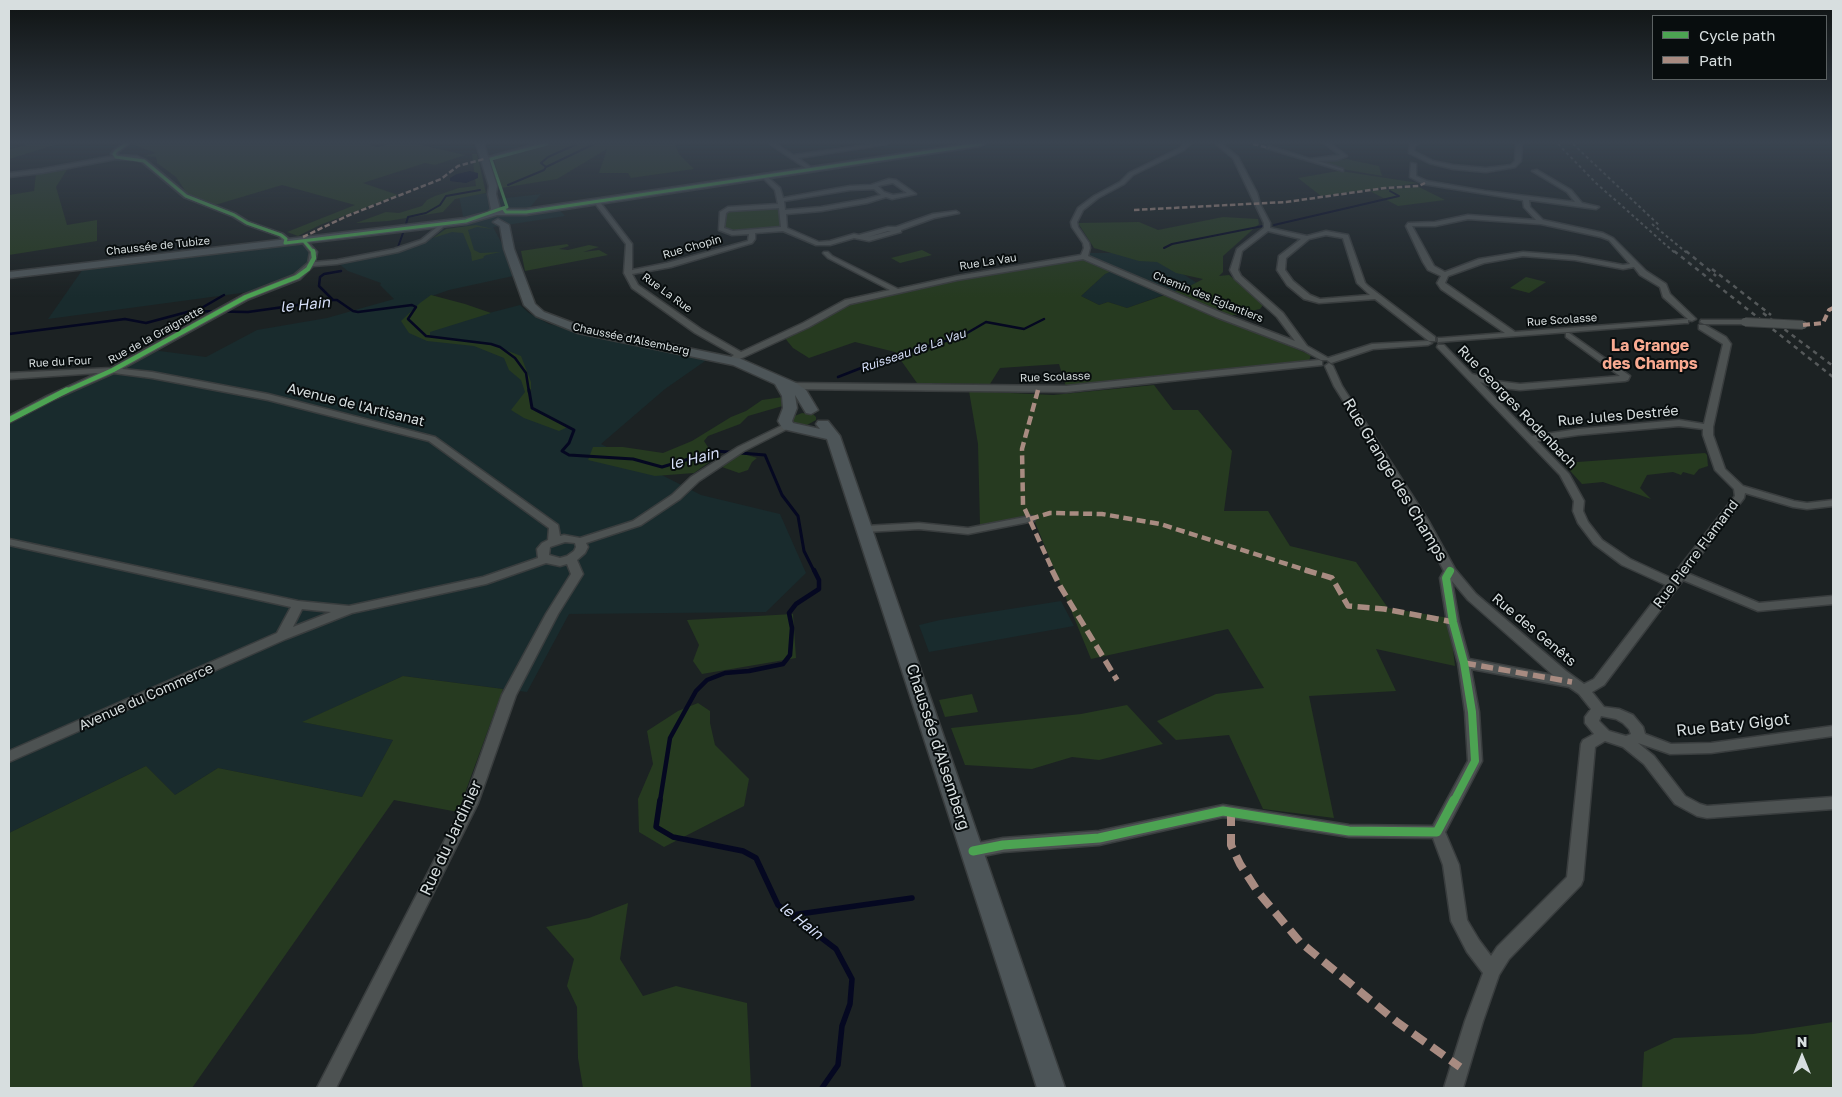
<!DOCTYPE html>
<meta charset="utf-8">
<style>
body{margin:0}
#map{position:relative;width:1842px;height:1097px;overflow:hidden;background:#1c2223;font-family:"Golos Text",sans-serif}
canvas{display:block}
.frame{position:absolute;inset:0;border:10px solid #d7dedf;pointer-events:none}
.legend{position:absolute;left:1652px;top:15px;width:175px;height:65px;box-sizing:border-box;background:#080d0e;border:1px solid #5b6162;margin:0;padding:6px 9px;list-style:none;font-size:15px;color:#d7dedf}
.legend li{display:flex;align-items:center;gap:10px;height:25px}
.legend b{width:25px;border:1px solid #5b6162}
.north{position:absolute;left:1777px;top:1032px;width:50px;height:50px;-webkit-text-stroke:4px #080d0e;paint-order:stroke;rotate:0deg;font-size:14px;font-weight:700;line-height:20px;text-align:center;color:#d7dedf}
.north::after{content:'';display:block;margin:auto;width:18px;height:22px;background:#d7dedf;clip-path:polygon(50% 0,100% 100%,50% 72%,0 100%)}
</style>
<div id="map">
<canvas width="1842" height="1097"></canvas>
<div class="frame"></div>
<ul class="legend">
<li><b style="height:6px;background:#4ca352"></b>Cycle path</li>
<li><b style="height:6px;background:#a88b81"></b>Path</li>
</ul>
<div class="north">N</div>
</div>
<script>
const ctx = document.querySelector('canvas').getContext('2d');
ctx.lineJoin = 'round';
function fill(path, color) { ctx.fillStyle = color; ctx.fill(path, 'evenodd'); }
const toPath = rows => new Path2D(rows.map(r => 'M' + r).join(''));
function strokePath(path, color, width, dash) { ctx.strokeStyle = color; ctx.lineWidth = width; ctx.lineCap = dash ? 'butt' : 'round'; ctx.setLineDash(dash || []); ctx.stroke(path); }
function label(font, color, halo, rows, align = 'center') {
  ctx.font = font + ' "Golos Text",sans-serif'; ctx.lineWidth = 4; ctx.setLineDash([]); ctx.textBaseline = 'middle'; ctx.strokeStyle = halo; ctx.fillStyle = color; for (const [text, x, y, turn = 0] of rows) {
    ctx.save(); ctx.translate(x, y); ctx.rotate((+turn || 0) * Math.PI / 180); ctx.textAlign = isNaN(turn) ? turn : align; if (halo) ctx.strokeText(text, 0, 0); ctx.fillText(text, 0, 0); ctx.restore();
  }
}
const built = toPath([
 [489,193,489,200,541,194,528,210,531,214,560,210,565,216,493,227,507,253,513,276,449,290,432,296,489,313,520,305,529,313,549,324,708,359,665,389,601,444,701,495,780,514,806,573,766,612,569,614,527,692,403,676,303,722,393,740,362,797,218,768,175,795,146,766,9,833,9,425,27,412,152,350,206,357,257,330,327,318,394,299,380,285,381,283,348,271,339,264,400,252,433,238,443,230,465,226,459,196],
 [302,244,306,244,312,254,309,265,296,275,256,291,48,319,83,269],
 [1087,253,1124,253,1158,258,1197,283,1127,308,1108,302,1099,305,1081,296,1105,274,1086,257],
 [1061,601,1074,626,929,652,919,625,940,620]
]);
const green = toPath([
 [24,144,58,144,9,159,9,149,26,145],
 [131,144,367,144,377,147,390,144,418,144,465,155,435,165,425,163,363,183,398,195,320,225,298,236,287,232,355,205,282,185,215,205,188,195,176,177,157,163,156,157,144,156,156,153],
 [544,144,675,144,679,154,694,169,631,178,628,173,599,173,607,149,557,179,501,188,494,159],
 [472,154,477,154,486,193,455,199,443,212,388,221,356,223,386,212,399,213,422,206,427,200,435,196,459,188,476,186],
 [1347,159,1379,166,1382,176,1342,169,1315,161],
 [68,168,56,187,67,225,97,220,97,241,9,255,9,195,34,191,36,173],
 [1338,171,1347,172,1419,183,1321,196,1298,178],
 [1419,187,1445,200,1398,206,1370,191],
 [772,208,780,210,781,226,779,228,731,231,725,229,725,214,727,211],
 [1223,217,1258,219,1259,224,1223,256,1223,272,1219,276,1229,275,1264,304,1260,309,1221,318,1311,355,1309,361,1066,387,1059,364,1000,368,990,384,917,383,895,352,855,342,809,358,793,348,784,337,842,305,939,282,1086,257,1112,271,1105,274,1081,296,1099,305,1108,302,1127,308,1188,287,1203,279,1176,273,1157,262,1139,261,1094,248,1078,223,1139,222,1158,230],
 [476,225,493,229,477,227,468,230,474,250,480,253,501,252,486,255,483,257,484,258,472,261,471,253,463,233,452,232,433,238,446,229],
 [567,244,569,246,559,249,568,250,589,245,599,247,583,252,599,250,608,255,525,271,521,251],
 [922,250,932,255,900,263,891,258],
 [1526,277,1546,282,1529,293,1510,288],
 [431,295,465,304,491,313,430,332,430,336,493,345,521,356,531,382,531,409,568,427,559,431,524,418,511,410,525,392,521,380,509,370,504,358,474,346,427,341,409,333,401,321,420,303],
 [1154,385,1173,410,1198,410,1232,451,1224,511,1268,511,1290,546,1356,562,1388,608,1449,618,1455,666,1376,649,1396,691,1309,696,1334,818,1263,809,1229,735,1176,740,1157,721,1216,694,1264,688,1228,629,1091,659,1032,515,980,525,978,444,969,391,1053,395],
 [783,397,786,405,748,416,740,424,708,436,704,441,715,458,694,473,655,476,588,460,593,447,623,447,663,453,692,441,731,417,746,411,762,400],
 [802,413,813,414,816,417,816,420,807,425,795,424,792,421,792,417],
 [741,453,757,458,752,462,748,470,739,473,722,467],
 [1705,453,1707,455,1708,466,1699,469,1694,475,1683,472,1681,475,1673,472,1647,475,1640,488,1651,499,1603,482,1582,484,1563,463],
 [793,614,796,658,702,674,693,661,699,645,687,620],
 [403,676,503,689,458,812,394,800,192,1088,9,1088,9,833,146,766,175,795,218,768,362,797,393,740,302,722],
 [972,694,978,712,945,717,939,700],
 [698,703,710,711,710,723,715,745,749,779,744,806,664,847,639,832,638,799,653,764,647,731,678,711],
 [1127,705,1163,744,1099,760,1072,757,1032,769,965,765,951,728,1081,714],
 [628,903,620,959,643,996,676,986,747,1003,751,1088,583,1088,578,1058,577,1007,567,986,574,959,546,927,589,918],
 [1833,1022,1833,1088,1642,1088,1644,1052,1674,1038,1753,1034]
]);
const water = toPath([
 [470,171,478,173,478,178,466,183,450,181,450,178,457,174]
]);
const streamFar4 = toPath([
 [546,167,594,144],
 [508,185,544,170,546,167,541,163,548,157,577,144],
 [406,224,408,217,426,213,440,205,446,196,480,190],
 [1274,225,1399,196,1390,191],
 [398,247,403,233],
 [1164,248,1172,244,1263,226]
]);
const streamFar3 = toPath([
 [333,300,319,286,320,277,324,274,341,271],
 [198,310,224,295],
 [9,334,125,319,146,323,191,311,248,312,333,300,337,300,353,311,358,312,412,305,416,307,408,319,426,336,491,344,500,347,515,358,526,373,529,392],
 [838,377,879,361,962,336,986,322,1024,329,1044,319]
]);
const streamFar2 = toPath([
 [529,390,532,408,574,430,569,443,562,451,569,455,633,459,662,467,716,451,765,455,782,495,798,516,804,551,814,571]
]);
const streamFar1 = toPath([
 [660,801,670,738,696,691,707,680,725,673,749,671,783,664,790,655,792,628,789,613,796,604,819,589,819,580,814,570]
]);
const stream = toPath([
 [660,800,656,827,673,837,743,851,756,858,778,905,836,949,852,979,850,1004,842,1026,838,1065,822,1088],
 [792,915,912,898]
]);
const minor = toPath([
 [123,144,129,144,118,152,118,155,137,156,146,160,188,195,236,214,249,222,283,234,289,239,288,243,283,244,282,240,279,236,245,224,232,216,184,197,142,162,136,160,116,159,42,173,9,177,9,173,42,169,113,156,111,154,114,150,123,144],
 [536,144,544,144,484,161,481,159,536,144],
 [770,144,776,144,793,155,875,144,887,144,798,158,812,168,810,171,770,144],
 [1184,144,1190,144,1184,150,1133,175,1124,184,1098,198,1083,210,1077,222,1078,227,1089,243,1090,248,1088,256,1222,313,1295,341,1277,317,1235,279,1230,270,1237,249,1264,228,1264,223,1233,158,1216,144,1222,144,1238,157,1257,193,1260,204,1270,223,1270,228,1307,236,1326,231,1348,235,1365,283,1368,286,1435,337,1435,341,1429,341,1375,299,1319,303,1304,299,1287,285,1277,270,1279,256,1301,239,1268,231,1242,251,1238,270,1241,276,1283,313,1307,346,1328,358,1372,344,1428,341,1432,343,1428,345,1373,349,1331,363,1327,360,1321,360,1303,350,1216,317,1083,259,957,280,850,304,809,327,731,363,727,360,734,355,695,333,632,288,624,273,626,244,594,202,599,201,632,244,632,270,667,263,748,241,749,234,732,235,719,230,720,212,728,207,778,204,775,190,761,176,764,174,780,188,783,198,850,186,871,185,889,179,896,180,916,194,892,199,886,197,867,203,821,211,786,214,787,228,819,242,830,241,854,234,859,235,888,227,896,227,933,214,956,211,959,213,934,218,901,230,901,232,869,241,854,238,830,245,816,245,783,231,755,233,755,239,752,243,671,267,632,274,638,285,701,329,741,352,803,323,845,300,890,290,828,258,823,253,824,252,828,252,832,256,898,289,957,276,1081,255,1084,248,1083,243,1072,227,1071,222,1078,208,1094,196,1120,182,1129,173,1180,148,1184,144],
 [893,183,907,193,893,195,884,192,878,186,893,183],
 [874,189,881,195,866,199,821,207,785,210,784,201,850,190,874,189],
 [779,208,781,227,733,231,724,228,726,213,729,211,779,208],
 [888,231,891,231,868,237,888,231],
 [1326,235,1343,238,1357,283,1370,295,1320,299,1310,295,1293,281,1285,270,1286,258,1309,239,1326,235],
 [1325,144,1331,144,1347,156,1337,160,1318,161,1343,169,1343,171,1266,148,1269,146,1310,159,1340,155,1325,144],
 [1410,144,1418,144,1415,146,1414,151,1433,161,1453,165,1486,168,1511,165,1515,161,1516,144,1522,144,1521,161,1515,167,1486,172,1453,169,1429,163,1409,153,1410,144],
 [1411,163,1416,164,1416,176,1427,181,1485,191,1575,202,1567,192,1532,171,1537,170,1571,190,1582,203,1599,207,1596,209,1529,200,1530,207,1543,220,1603,233,1613,238,1646,271,1666,284,1670,294,1696,319,1692,321,1688,320,1688,323,1685,323,1438,342,1438,338,1441,338,1505,333,1441,289,1437,283,1441,276,1428,270,1423,262,1406,226,1408,223,1435,222,1468,215,1536,220,1524,207,1523,200,1423,184,1410,177,1411,163],
 [1468,219,1541,224,1601,237,1609,240,1630,264,1623,265,1575,256,1523,252,1479,259,1445,272,1434,266,1412,226,1435,226,1468,219],
 [1523,256,1575,260,1623,269,1634,267,1640,275,1660,287,1663,297,1688,319,1515,332,1445,283,1448,276,1484,263,1523,256],
 [441,224,443,225,443,227,425,242,398,252,337,264,313,266,300,279,249,299,122,369,152,372,268,394,435,437,558,525,560,536,564,535,580,538,633,521,672,495,691,477,738,447,785,424,788,423,793,426,744,451,699,481,680,499,641,525,586,543,588,547,585,553,577,560,583,574,558,614,516,695,478,803,336,1088,317,1088,464,803,502,695,546,614,571,574,567,564,560,566,546,563,486,584,352,613,286,639,9,762,9,751,277,633,291,607,9,545,9,539,298,601,349,606,483,577,538,558,537,549,542,543,548,540,549,528,429,441,268,400,152,378,114,373,53,400,9,423,9,416,47,396,98,373,9,379,9,373,111,368,243,295,294,275,308,263,310,252,302,242,302,240,306,240,317,252,315,262,337,260,394,249,421,240,441,224],
 [565,542,575,543,576,547,574,551,567,556,560,558,549,555,550,547,565,542],
 [302,609,331,612,293,627,302,609],
 [1701,320,1745,320,1749,322,1745,324,1704,324,1700,322,1701,320],
 [1699,325,1705,325,1726,337,1731,344,1713,427,1713,435,1725,469,1743,486,1794,501,1807,503,1833,500,1833,506,1807,509,1793,507,1745,493,1744,498,1687,573,1759,603,1833,596,1833,604,1758,611,1683,580,1604,685,1592,692,1604,707,1619,709,1633,715,1643,727,1645,734,1671,744,1711,743,1833,726,1833,736,1711,753,1670,754,1638,743,1654,756,1685,796,1700,804,1707,806,1833,797,1833,809,1707,818,1697,816,1675,804,1644,764,1623,747,1605,741,1595,747,1583,880,1581,885,1509,959,1499,975,1483,1021,1463,1088,1444,1088,1465,1021,1483,973,1467,952,1451,921,1443,865,1433,838,1349,837,1223,817,1099,845,1003,852,973,858,967,856,965,851,967,846,973,844,1003,838,1099,831,1223,805,1349,825,1433,826,1468,761,1465,712,1458,663,1447,622,1440,578,1444,571,1418,520,1334,386,1325,366,1329,363,1333,366,1342,386,1428,520,1455,569,1476,594,1566,671,1584,684,1594,679,1666,585,1622,565,1594,544,1578,523,1573,511,1574,501,1560,475,1437,347,1438,345,1444,345,1472,374,1496,381,1520,384,1620,376,1566,337,1566,333,1569,333,1630,376,1628,380,1625,381,1520,390,1495,387,1480,382,1532,436,1578,429,1679,420,1704,424,1723,344,1699,329,1699,325],
 [1679,426,1703,429,1703,435,1715,470,1734,489,1735,496,1671,578,1630,559,1602,540,1588,522,1583,511,1584,501,1569,474,1537,441,1578,435,1679,426],
 [1452,581,1468,600,1553,675,1469,659,1459,622,1452,581],
 [1471,669,1569,687,1579,694,1591,709,1585,717,1585,723,1594,734,1583,740,1581,744,1567,877,1497,947,1491,956,1479,940,1467,920,1459,865,1445,832,1482,761,1479,712,1471,669],
 [1601,716,1616,719,1623,723,1629,729,1631,734,1626,736,1609,731,1599,721,1601,716],
 [1319,360,1322,361,1322,365,1066,392,791,389,787,386,791,383,1066,386,1319,360],
 [1030,516,1034,517,1035,519,1034,521,968,534,919,529,865,532,860,529,865,526,919,523,968,528,1030,516]
]);
const secondary = toPath([
 [476,144,484,144,497,186,496,194,500,209,526,209,967,144,985,144,981,146,526,215,497,215,466,224,9,278,9,272,465,218,488,212,491,209,488,194,489,186,476,144],
 [498,219,509,225,514,249,535,304,544,312,581,326,741,359,796,383,806,390,818,410,811,414,806,413,795,395,797,408,792,421,793,423,820,429,816,424,818,421,828,421,840,436,1065,1088,1037,1088,827,439,783,429,778,421,783,408,782,396,775,384,733,365,578,333,536,316,524,305,504,249,500,226,493,222,498,219]
]);
const railFar1 = toPath([
 [1558,144,1596,183,1675,253],
 [1573,144,1660,226],
 [1652,224,1687,253]
]);
const rail = toPath([
 [1674,251,1833,377],
 [1686,251,1716,276],
 [1712,269,1771,315],
 [1763,313,1833,366]
]);
const minorBridge = toPath([
 [1745,322,1803,325]
]);
const quietFar4 = toPath([
 [1253,144,1269,148],
 [1134,210,1286,202,1385,188,1419,186,1425,183],
 [303,237,347,216,441,179,458,166,484,159]
]);
const quietFar3 = toPath([
 [1803,325,1823,323,1829,310,1833,308]
]);
const quietFar2 = toPath([
 [1038,390,1022,449,1023,505,1053,571],
 [1030,519,1050,513,1102,514,1160,524,1309,571]
]);
const quietFar1 = toPath([
 [1052,570,1060,586,1117,680],
 [1305,570,1332,578,1348,606,1384,609,1453,622],
 [1464,663,1572,682]
]);
const quiet = toPath([
 [1231,811,1231,845,1240,864,1258,892,1300,942,1397,1022,1460,1067]
]);
const cyclewayFar4 = toPath([
 [126,144,116,151,114,154,116,157,144,161,186,196,234,215,247,223,281,235,286,239,285,243,466,221,503,208],
 [503,208,506,212,526,212,981,144],
 [503,208,507,207,491,159,547,144],
 [304,241,314,253]
]);
const cyclewayFar3 = toPath([
 [64,392,113,370,246,297,297,277,308,269,314,258,313,251]
]);
const cyclewayFar2 = toPath([
 [9,420,67,390]
]);
const cyclewayFar1 = toPath([
 [1450,571,1446,578,1453,622,1464,663,1472,712,1475,761,1454,801]
]);
const cycleway = toPath([
 [973,851,1003,845,1099,838,1223,811,1349,831,1437,832,1454,800]
]);
const farStreetnames = [
 ["Chaussée de Tubize",158,246,-6],
 ["Rue Chopin",692,247,-16],
 ["Rue La Vau",988,262,-9],
 ["Rue La Rue",667,293,36],
 ["Chemin des Eglantiers",1208,297,22],
 ["Rue Scolasse",1562,320,-4],
 ["Rue de la Graignette",156,335,-29],
 ["Chaussée d'Alsemberg",631,339,12],
 ["Rue du Four",60,362,-3],
 ["Rue Scolasse",1055,377,-2]
];
const farWaternames = [
 ["Ruisseau de La Vau",913,351,-19]
];
const streetNames = [
 ["Avenue de l'Artisanat",356,405,14],
 ["Rue Georges Rodenbach",1517,407,46],
 ["Rue Jules Destrée",1618,416,-5],
 ["Rue Pierre Flamand",1696,554,-53],
 ["Rue des Genêts",1534,630,40],
 ["Avenue du Commerce",146,697,-24]
];
const waterNames = [
 ["le Hain",305,305,-6],
 ["le Hain",694,459,-14],
 ["le Hain",801,921,38]
];
const farDistrictnames = [
 ["La Grange",1650,346],
 ["des Champs",1650,364]
];
const nearStreetnames = [
 ["Rue Grange des Champs",1395,480,59],
 ["Rue Baty Gigot",1733,725,-6],
 ["Chaussée d'Alsemberg",938,747,72],
 ["Rue du Jardinier",451,838,-65]
];
fill(built, '#192b2d');
fill(green, '#263a20');
fill(water, '#050821');
strokePath(streamFar4, '#050821', 2);
strokePath(streamFar3, '#050821', 2.5);
strokePath(streamFar2, '#050821', 3);
strokePath(streamFar1, '#050821', 4.5);
strokePath(stream, '#050821', 5.5);
strokePath(minor, '#393d3e', 3);
strokePath(secondary, '#393d3e', 3);
fill(minor, '#4d5252');
fill(secondary, '#4d5558');
strokePath(railFar1, '#55595a', 2, [3, 3]);
strokePath(rail, '#55595a', 2.5, [4.5, 4.5]);
strokePath(minorBridge, '#393d3e', 10, []);
strokePath(minorBridge, '#4d5252', 8);
strokePath(quietFar4, '#a88b81', 2.5, [5.5, 2.5]);
strokePath(quietFar3, '#a88b81', 4, [7, 4]);
strokePath(quietFar2, '#a88b81', 4.5, [9, 4.5]);
strokePath(quietFar1, '#a88b81', 5.5, [12, 5.5]);
strokePath(quiet, '#a88b81', 8, [15, 8]);
strokePath(cyclewayFar4, '#4ca352', 3);
strokePath(cyclewayFar3, '#4ca352', 4.5);
strokePath(cyclewayFar2, '#4ca352', 5.5);
strokePath(cyclewayFar1, '#4ca352', 8);
strokePath(cycleway, '#4ca352', 9);
const sky = ctx.createLinearGradient(0, 0, 0, 297);
sky.addColorStop(0, '#0f1313');
sky.addColorStop(0.48, '#3a4450');
sky.addColorStop(1, '#3a445000');
ctx.fillStyle = sky;
ctx.fillRect(0, 0, 1842, 297);
label('11px', '#d7dedf', '#080d0e', farStreetnames);
label('italic 12px', '#d6dff9', '#080d0e', farWaternames);
label('14px', '#d7dedf', '#080d0e', streetNames);
label('italic 15px', '#d6dff9', '#080d0e', waterNames);
label('bold 16px', '#f9aa91', '#080d0e', farDistrictnames);
label('16px', '#d7dedf', '#080d0e', nearStreetnames);
</script>
